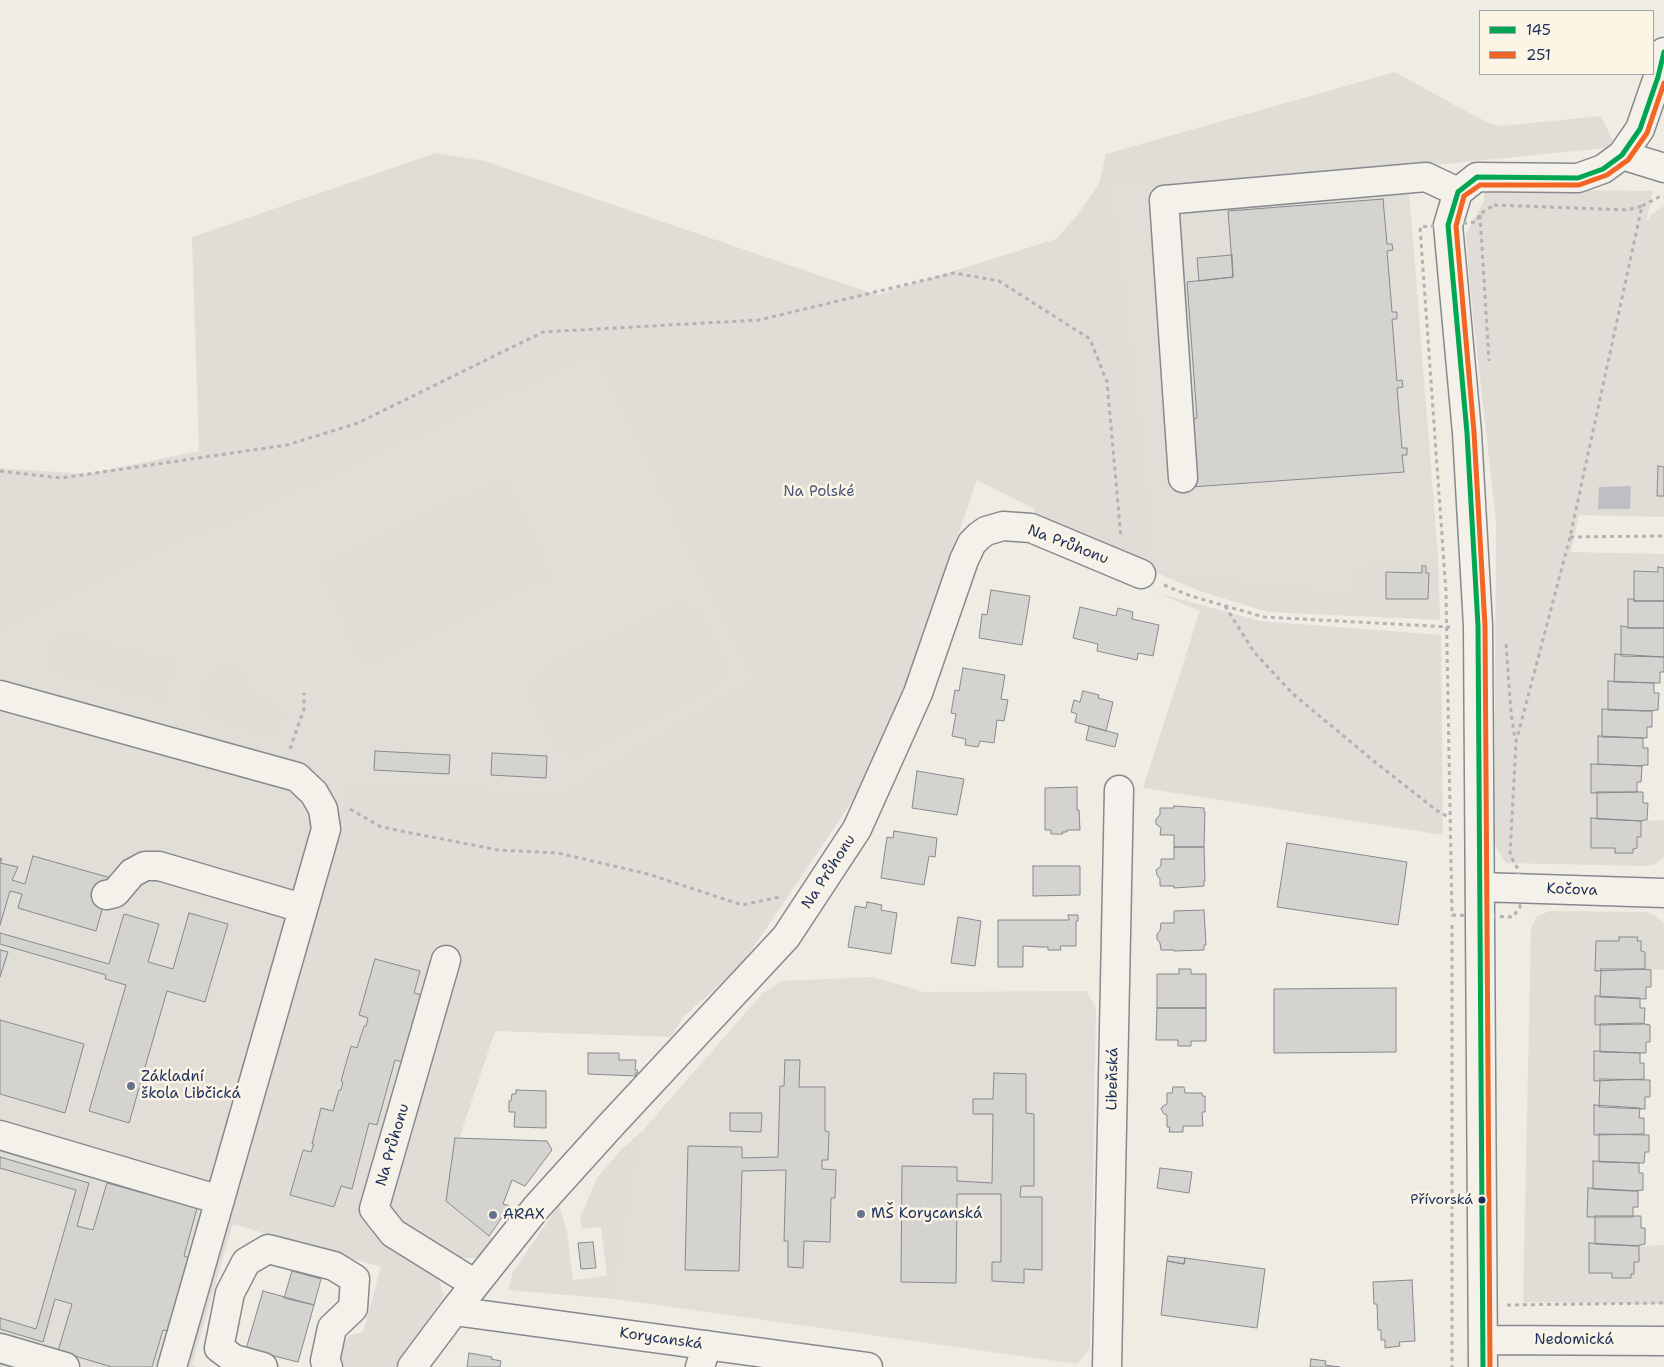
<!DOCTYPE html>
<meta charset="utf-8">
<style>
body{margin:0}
#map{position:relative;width:1664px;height:1367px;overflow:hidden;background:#efece4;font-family:"Shantell Sans",sans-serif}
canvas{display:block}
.legend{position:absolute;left:1479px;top:10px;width:175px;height:65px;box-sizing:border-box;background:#fcf5e5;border:1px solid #a2a6af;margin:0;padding:6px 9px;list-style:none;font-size:15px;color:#1b2f5e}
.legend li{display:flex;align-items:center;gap:10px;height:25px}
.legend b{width:25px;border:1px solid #a2a6af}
</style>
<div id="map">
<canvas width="1664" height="1367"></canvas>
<ul class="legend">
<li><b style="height:6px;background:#00a651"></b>145</li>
<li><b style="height:6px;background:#f26522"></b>251</li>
</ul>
</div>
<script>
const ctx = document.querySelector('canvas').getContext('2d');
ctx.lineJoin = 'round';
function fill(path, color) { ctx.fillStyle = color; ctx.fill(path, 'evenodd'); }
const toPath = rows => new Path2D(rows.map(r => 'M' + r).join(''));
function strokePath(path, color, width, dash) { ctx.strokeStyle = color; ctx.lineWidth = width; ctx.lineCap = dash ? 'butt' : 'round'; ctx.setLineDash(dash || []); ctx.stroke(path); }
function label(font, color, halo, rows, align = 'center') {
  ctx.font = font + ' "Shantell Sans",sans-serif'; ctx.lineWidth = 5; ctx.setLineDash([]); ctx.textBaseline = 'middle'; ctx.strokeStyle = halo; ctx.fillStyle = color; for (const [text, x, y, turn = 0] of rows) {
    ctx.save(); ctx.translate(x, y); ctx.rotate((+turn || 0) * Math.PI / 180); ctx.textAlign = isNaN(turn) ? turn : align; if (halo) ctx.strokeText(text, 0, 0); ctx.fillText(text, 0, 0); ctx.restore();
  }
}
const built = toPath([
 [1406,168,1408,178,1438,556,1357,563,1349,591,1158,569,1111,189],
 [592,356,749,677,561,791,349,784,181,1367,0,1367,0,633,305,486],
 [872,977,924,992,1086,991,1096,1008,1090,1349,1077,1364,615,1299,644,1129,763,993,782,981]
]);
const green = toPath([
 [1395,72,1469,113,1491,124,1501,126,1601,116,1616,147,1406,168,1112,189,1158,569,1349,591,1357,563,1438,556,1440,620,1267,612,1200,591,1031,521,1035,509,977,480,880,760,740,967,684,1016,671,1037,495,1031,460,1136,462,1205,497,1244,483,1258,462,1258,450,1256,437,1276,444,1295,400,1367,345,1367,337,1350,350,1335,363,1332,381,1267,233,1224,192,1365,197,1367,181,1367,349,783,561,791,749,677,592,356,201,536,0,633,0,468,87,474,199,451,192,237,436,153,485,161,877,295,1056,239,1075,218,1099,184,1106,154],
 [375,959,420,972,414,993,406,1063,395,1060,377,1125,369,1123,352,1188,341,1186,334,1207,290,1195,302,1150,311,1152,314,1144,312,1143,321,1109,333,1111,339,1090,341,1090,343,1082,341,1081,351,1046,357,1048,363,1026,366,1026,368,1018,359,1015],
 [1496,189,1653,191,1646,222,1651,215,1664,206,1664,467,1658,467,1657,495,1664,496,1664,517,1579,515,1571,552,1664,554,1664,568,1658,568,1658,572,1634,572,1634,599,1628,600,1628,628,1621,627,1621,654,1615,655,1614,681,1608,709,1602,709,1602,736,1598,737,1598,764,1591,764,1591,793,1597,793,1597,818,1591,848,1615,848,1615,853,1633,853,1633,849,1637,848,1637,837,1641,837,1641,821,1664,820,1664,857,1654,865,1643,866,1506,863,1494,844,1496,522,1470,287,1466,234,1484,201,1484,193],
 [505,476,552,577,364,667,316,566],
 [1157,593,1261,621,1441,635,1443,835,1143,788,1200,611],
 [688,604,700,609,725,665,724,678,718,690,581,756,567,756,555,749,530,698,531,683,542,667,673,605],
 [56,629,176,662,165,702,45,669],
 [221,667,231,667,241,670,255,693,271,701,284,713,282,727,272,740,208,718,200,702,203,688,211,674],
 [1550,911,1644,912,1655,915,1664,923,1664,970,1645,969,1645,952,1641,951,1641,942,1637,941,1637,937,1619,937,1619,941,1596,941,1595,970,1601,971,1600,996,1595,996,1595,1025,1600,1025,1600,1051,1594,1051,1594,1080,1600,1081,1599,1106,1594,1106,1594,1135,1599,1135,1599,1161,1593,1161,1593,1188,1588,1188,1587,1217,1595,1217,1595,1243,1589,1243,1589,1273,1612,1273,1612,1278,1630,1278,1631,1274,1634,1273,1634,1262,1639,1261,1639,1246,1664,1245,1664,1304,1523,1302,1531,929,1537,916],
 [644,1129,615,1299,508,1290,513,1272,559,1205,567,1231,573,1280,607,1276,601,1227,582,1229,580,1218,597,1178,619,1152]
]);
const water = toPath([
 [1631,486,1630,509,1598,509,1599,487]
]);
const building = toPath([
 [1383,199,1387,244,1392,244,1393,250,1387,251,1392,312,1397,312,1397,319,1392,319,1397,381,1402,380,1403,387,1397,388,1402,448,1407,448,1407,455,1402,455,1404,472,1191,487,1186,419,1197,418,1187,282,1233,277,1228,211,1383,199],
 [1232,255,1233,277,1199,281,1197,258,1232,255],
 [1658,466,1664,467,1664,496,1657,496,1658,466],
 [1422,566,1426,566,1426,573,1429,573,1428,599,1386,599,1386,572,1422,573,1422,566],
 [1658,567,1664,568,1664,601,1634,601,1634,571,1658,572,1658,567],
 [991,590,1030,596,1022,645,979,638,982,614,987,615,991,590],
 [1628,599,1634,599,1634,601,1664,601,1664,628,1628,628,1628,599],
 [1080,607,1116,616,1118,608,1133,612,1132,619,1159,625,1153,656,1138,653,1137,660,1097,651,1098,644,1073,638,1080,607],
 [1621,626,1628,627,1628,628,1664,628,1664,657,1621,656,1621,626],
 [1615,654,1664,657,1664,672,1660,672,1660,683,1614,682,1615,654],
 [963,668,1005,675,1001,699,1008,700,1004,721,997,720,994,743,980,741,978,747,965,745,966,739,952,736,956,714,951,713,955,690,959,691,963,668],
 [1608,681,1654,683,1654,693,1659,693,1658,710,1647,711,1608,710,1608,681],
 [1083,691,1099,695,1098,698,1113,702,1106,731,1075,722,1077,714,1071,712,1074,700,1080,702,1083,691],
 [1602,709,1652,711,1652,727,1647,727,1647,738,1602,737,1602,709],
 [1089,726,1118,734,1115,747,1086,740,1089,726],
 [1598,736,1643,738,1643,748,1648,748,1648,765,1643,765,1643,766,1598,764,1598,736],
 [375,751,450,755,449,774,374,770,375,751],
 [492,753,547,756,546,778,491,775,492,753],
 [1591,764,1642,766,1641,782,1637,782,1637,792,1591,793,1591,764],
 [917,771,964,779,957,815,912,808,917,771],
 [1077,787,1077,810,1079,810,1080,830,1067,830,1067,832,1062,832,1063,834,1051,834,1051,830,1045,830,1045,788,1077,787],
 [1597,792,1643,792,1643,803,1648,803,1647,820,1643,820,1643,821,1597,819,1597,792],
 [1174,806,1204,808,1204,812,1205,812,1204,847,1174,847,1174,835,1160,835,1161,828,1156,824,1156,819,1160,815,1160,808,1174,808,1174,806],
 [1591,818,1641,821,1641,837,1637,837,1637,848,1633,849,1633,853,1615,853,1615,848,1591,848,1591,818],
 [894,831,937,838,935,857,929,856,924,885,881,878,887,837,893,838,894,831],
 [1287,843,1407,862,1398,925,1277,907,1287,843],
 [1174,847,1204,847,1205,881,1204,881,1204,886,1174,888,1174,886,1160,886,1160,879,1157,875,1156,870,1161,866,1161,859,1174,859,1174,847],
 [33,856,111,878,96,931,18,908,22,894,10,891,0,925,0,858,2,859,0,863,18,867,12,880,25,884,33,856],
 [1033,866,1080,866,1080,895,1033,896,1033,866],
 [867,902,882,905,881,910,897,913,891,954,848,947,855,906,866,908,867,902],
 [1204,910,1206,945,1204,945,1204,950,1174,951,1174,950,1161,950,1160,943,1157,939,1157,934,1160,931,1161,923,1174,923,1174,911,1204,910],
 [189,913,228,924,205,1002,167,991,129,1123,89,1111,126,985,105,979,106,975,0,944,0,933,109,964,124,914,159,924,148,962,173,969,189,913],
 [1068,915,1078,915,1078,921,1076,921,1076,946,1060,946,1061,950,1048,950,1048,947,1041,947,1023,946,1023,967,998,967,998,920,1069,920,1068,915],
 [958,917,981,921,975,966,951,963,958,917],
 [1619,937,1638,937,1637,941,1641,941,1641,951,1645,952,1645,969,1595,971,1596,941,1619,941,1619,937],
 [0,950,8,952,0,977,0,950],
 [375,959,420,971,414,993,425,996,406,1063,395,1060,377,1125,369,1123,352,1189,341,1186,334,1207,290,1195,303,1150,311,1152,314,1144,312,1144,321,1108,333,1111,339,1090,341,1090,343,1082,341,1081,351,1046,357,1048,364,1026,366,1026,368,1018,359,1015,375,959],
 [1179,969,1191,969,1191,974,1206,974,1206,1008,1157,1008,1157,974,1179,974,1179,969],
 [1601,969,1641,969,1651,970,1651,987,1646,987,1646,999,1600,997,1601,969],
 [1396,988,1396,1052,1274,1053,1274,989,1396,988],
 [1595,996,1640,998,1640,1008,1645,1008,1644,1024,1595,1025,1595,996],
 [1157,1008,1206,1008,1206,1041,1191,1041,1191,1046,1178,1046,1178,1040,1156,1040,1157,1008],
 [0,1020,84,1044,65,1113,0,1094,0,1020],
 [1640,1023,1650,1025,1650,1042,1646,1042,1646,1053,1600,1052,1600,1024,1640,1023],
 [1594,1051,1640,1053,1640,1063,1644,1063,1644,1079,1594,1081,1594,1051],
 [588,1053,619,1053,619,1060,636,1060,635,1070,637,1070,638,1073,635,1073,636,1076,588,1074,588,1053],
 [785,1060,800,1060,799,1087,825,1087,825,1131,829,1132,828,1160,822,1160,822,1169,836,1170,835,1198,831,1198,830,1242,804,1241,803,1268,788,1267,788,1241,784,1241,786,1170,742,1171,739,1271,685,1270,688,1146,742,1147,742,1158,778,1157,780,1086,784,1086,785,1060],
 [994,1073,1026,1074,1026,1113,1034,1114,1034,1186,1021,1186,1020,1197,1042,1197,1042,1270,1024,1269,1024,1283,992,1281,992,1262,1001,1262,1001,1194,957,1194,956,1283,901,1282,902,1166,957,1167,957,1181,992,1183,993,1114,973,1114,973,1099,993,1099,994,1073],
 [1600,1079,1650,1080,1650,1097,1645,1097,1645,1109,1599,1107,1600,1079],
 [1173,1087,1184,1087,1185,1093,1202,1093,1202,1096,1205,1096,1205,1112,1202,1112,1203,1126,1183,1126,1183,1132,1169,1132,1170,1127,1167,1127,1167,1115,1164,1114,1161,1109,1163,1106,1167,1104,1167,1093,1172,1093,1173,1087],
 [516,1090,546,1091,546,1128,514,1127,515,1112,509,1112,509,1101,511,1101,512,1094,516,1094,516,1090],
 [1594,1105,1640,1108,1639,1118,1644,1118,1644,1134,1594,1135,1594,1105],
 [730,1113,762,1113,761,1132,730,1131,730,1113],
 [1599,1134,1649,1135,1649,1152,1645,1152,1644,1163,1599,1162,1599,1134],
 [455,1138,547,1141,552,1150,525,1186,512,1180,503,1204,510,1206,489,1236,446,1201,455,1138],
 [0,1157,89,1183,77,1226,93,1230,107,1183,197,1208,184,1256,189,1258,168,1331,163,1330,152,1367,112,1367,58,1351,72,1304,55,1299,43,1342,0,1329,0,1318,36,1329,76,1190,0,1168,0,1157],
 [1593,1161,1639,1163,1639,1173,1643,1173,1643,1190,1633,1191,1593,1189,1593,1161],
 [1160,1168,1192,1172,1189,1193,1157,1188,1160,1168],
 [1588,1188,1638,1191,1638,1207,1633,1207,1633,1217,1587,1217,1588,1188],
 [1595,1216,1641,1216,1641,1228,1645,1228,1645,1244,1635,1246,1595,1244,1595,1216],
 [593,1242,596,1268,581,1269,578,1243,593,1242],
 [1589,1243,1639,1246,1639,1262,1634,1262,1634,1274,1631,1274,1631,1278,1612,1278,1612,1273,1589,1273,1589,1243],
 [1168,1256,1185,1258,1184,1264,1167,1261,1168,1256],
 [1185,1258,1265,1269,1257,1328,1161,1315,1167,1261,1184,1264,1185,1258],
 [292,1271,321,1279,314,1305,284,1298,292,1271],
 [1412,1280,1415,1341,1399,1342,1400,1346,1385,1348,1385,1340,1381,1340,1381,1330,1378,1330,1377,1304,1374,1304,1373,1282,1412,1280],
 [263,1291,314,1305,298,1362,246,1349,263,1291],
 [469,1353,492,1357,491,1359,501,1361,500,1367,467,1367,469,1353],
 [1311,1359,1326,1361,1325,1365,1340,1367,1310,1367,1311,1359]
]);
const path = toPath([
 [1494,205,1627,210,1642,206,1570,537,1516,742,1510,855,1518,869,1520,907,1513,917,1452,915,1446,592,1420,227,1476,222,1480,214,1494,205],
 [1642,206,1659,197,1664,197],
 [1480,215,1489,361],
 [0,471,61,478,287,445,358,423,543,332,759,320,954,273,999,281,1090,339,1107,382,1121,538],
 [1570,537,1664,536],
 [1164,585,1191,596,1264,617,1450,627],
 [1225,606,1254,652,1293,694,1375,762,1436,810,1450,818],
 [1506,644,1511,712,1515,740],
 [290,749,304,709,304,693],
 [350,809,381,827,498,850,558,853,648,874,742,905,780,897],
 [1452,925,1452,1367],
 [1507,1305,1664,1303]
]);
const minor = toPath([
 [1622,155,1664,168],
 [1183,478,1164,200,1426,177,1458,192],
 [0,695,297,777,314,793,323,809,326,829,172,1367],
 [1480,887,1664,893],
 [106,895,115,893,132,873,145,866,159,866,302,908],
 [446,960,374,1209,393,1233,475,1284],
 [0,1135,220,1200],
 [454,1311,868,1367],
 [1484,1340,1664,1341],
 [0,1348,65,1367],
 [263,1367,234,1359,219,1348,230,1293,246,1262,268,1249,334,1266,355,1279,353,1308,332,1328,325,1361,328,1367],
 [412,1367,454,1311,536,1208,611,1125,786,937,857,829,918,693,964,560,972,543,979,536,986,531,1003,526,1031,528,1141,574],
 [700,1367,707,1345],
 [1107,1367,1119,790],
 [1483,1367,1478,626,1467,433,1448,225,1458,192,1477,177,1578,178,1603,169,1622,155,1640,129,1658,77,1664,52]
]);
const bus1 = toPath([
 [1483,1367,1478,626,1467,433,1448,225,1458,192,1477,177,1578,178,1603,169,1622,155,1640,129,1658,77,1664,52]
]);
const bus2 = toPath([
 [1490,1367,1485,626,1474,432,1456,226,1464,196,1480,185,1579,185,1607,175,1628,160,1647,133,1664,83]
]);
const markers = [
 [131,1086,5,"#65718d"],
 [1482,1200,4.5,"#1b2f5e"],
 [861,1214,5,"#65718d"],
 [493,1215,5,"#65718d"]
];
const busNames = [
 ["Přívorská",1473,1200]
];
const parkNames = [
 ["Na Polské",819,492]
];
const streetNames = [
 ["Na Průhonu",1068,545,21],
 ["Na Průhonu",829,872,-57],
 ["Kočova",1572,890,2],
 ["Libeňská",1113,1079,-89],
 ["Na Průhonu",393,1145,-74],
 ["Korycanská",661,1339,8],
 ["Nedomická",1574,1340]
];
const poiNames = [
 ["Základní",141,1077],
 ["škola Libčická",141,1094],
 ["MŠ Korycanská",871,1214],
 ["ARAX",503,1215]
];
fill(built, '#e0ded7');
fill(green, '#e0ddd7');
fill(water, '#bebfc2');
fill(building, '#d5d3d0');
strokePath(building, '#86898e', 1);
strokePath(minor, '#86898e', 31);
strokePath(path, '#b1b2b4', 3, [4, 4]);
strokePath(minor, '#f4f1eb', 28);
strokePath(bus1, '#00a651', 5);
strokePath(bus2, '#f26522', 5);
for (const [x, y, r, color] of markers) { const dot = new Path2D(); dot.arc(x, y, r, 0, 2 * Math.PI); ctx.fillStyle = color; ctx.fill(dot); strokePath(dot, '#fcf5e5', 2); }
label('14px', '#1b2f5e', '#fcf5e5', busNames, 'right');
label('15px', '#49587a', '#fcf5e5', parkNames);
label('15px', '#1b2f5e', '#fcf5e5', streetNames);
label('15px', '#1b2f5e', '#fcf5e5', poiNames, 'left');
</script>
